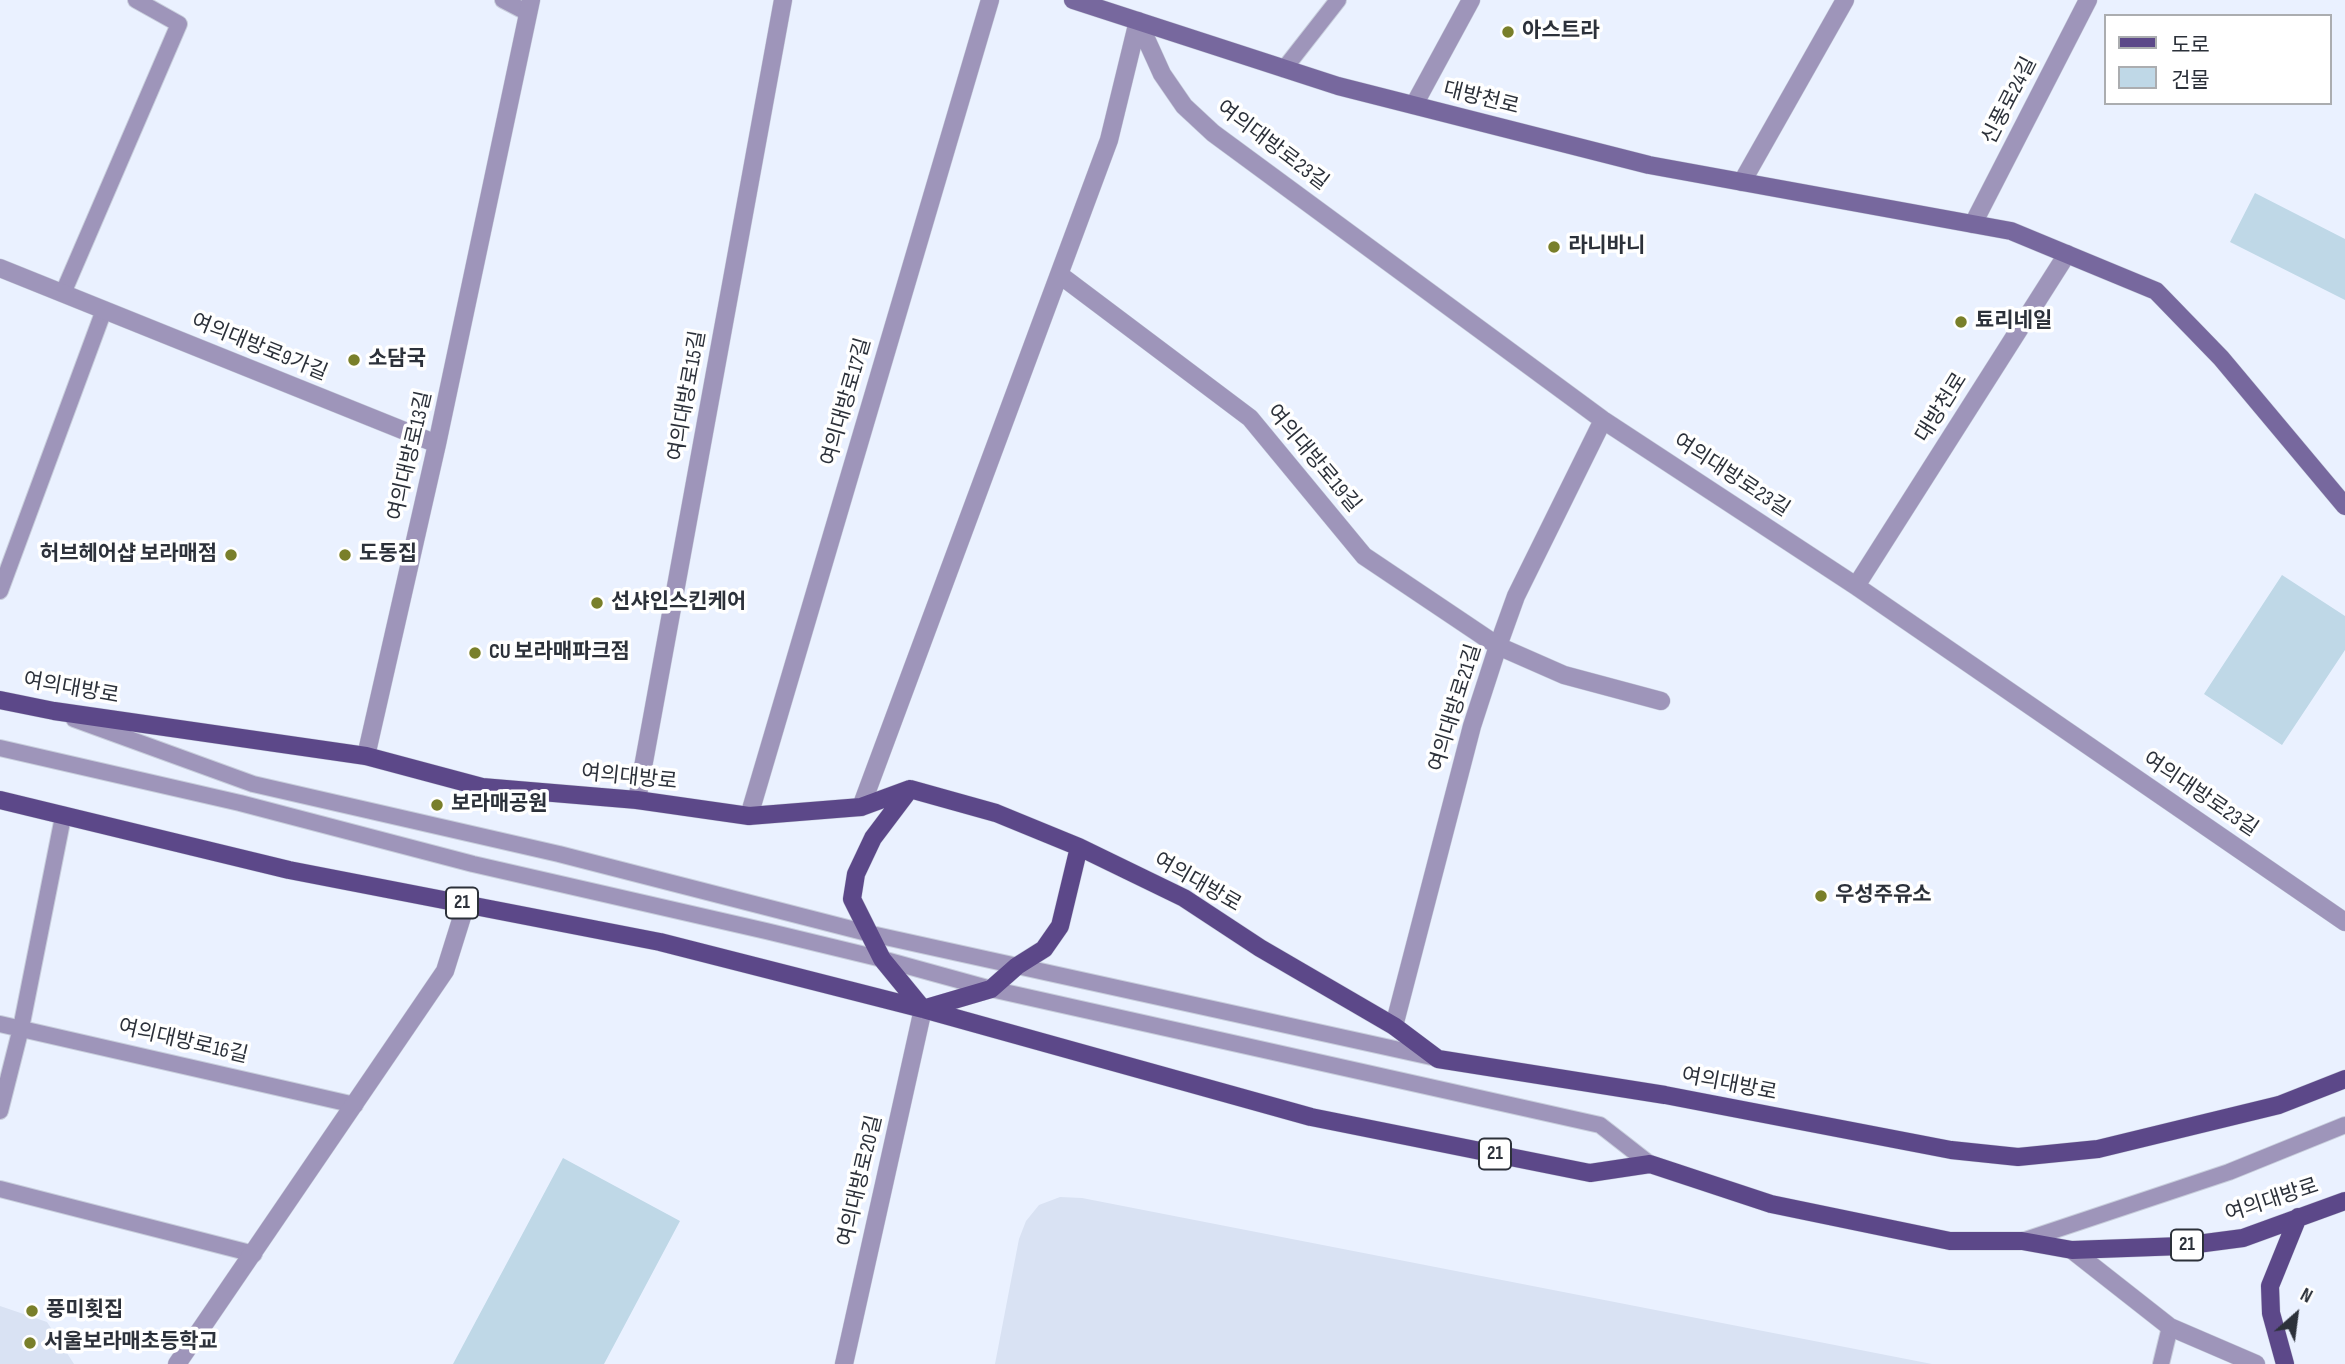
<!DOCTYPE html>
<meta charset="utf-8">
<style>
body{margin:0}
#map{position:relative;width:2345px;height:1364px;overflow:hidden;background:#eaf1ff;font-family:"Sofia Sans Condensed","Noto Sans KR",sans-serif}
canvas{display:block}
.legend{position:absolute;left:2104px;top:14px;width:228px;height:91px;box-sizing:border-box;background:#fff;border:2px solid #abadb0;margin:0;padding:9px 12px;list-style:none;font-size:21px;color:#2c313a}
.legend li{display:flex;align-items:center;gap:14px;height:35px}
.legend b{width:35px;border:2px solid #abadb0}
.north{position:absolute;left:2261px;top:1280px;width:70px;height:70px;-webkit-text-stroke:5px #fff;paint-order:stroke;rotate:28deg;font-size:19px;font-weight:700;line-height:28px;text-align:center;color:#2c313a}
.north::after{content:'';display:block;margin:auto;width:24px;height:32px;background:#2c313a;clip-path:polygon(50% 0,100% 100%,50% 72%,0 100%)}
</style>
<div id="map">
<canvas width="2345" height="1364"></canvas>
<ul class="legend">
<li><b style="height:9px;background:#5c4889"></b>도로</li>
<li><b style="height:19px;background:#bfd8e7"></b>건물</li>
</ul>
<div class="north">N</div>
</div>
<script>
const ctx = document.querySelector('canvas').getContext('2d');
ctx.lineJoin = 'round';
function fill(path, color) { ctx.fillStyle = color; ctx.fill(path, 'evenodd'); }
const toPath = rows => new Path2D(rows.map(r => 'M' + r).join(''));
function strokePath(path, color, width, dash) { ctx.strokeStyle = color; ctx.lineWidth = width; ctx.lineCap = dash ? 'butt' : 'round'; ctx.setLineDash(dash || []); ctx.stroke(path); }
function label(font, color, halo, rows, align = 'center') {
  ctx.font = font + ' "Sofia Sans Condensed","Noto Sans KR",sans-serif'; ctx.lineWidth = 7; ctx.setLineDash([]); ctx.textBaseline = 'middle'; ctx.strokeStyle = halo; ctx.fillStyle = color; for (const [text, x, y, turn = 0] of rows) {
    ctx.save(); ctx.translate(x, y); ctx.rotate((+turn || 0) * Math.PI / 180); ctx.textAlign = isNaN(turn) ? turn : align; if (halo) ctx.strokeText(text, 0, 0); ctx.fillText(text, 0, 0); ctx.restore();
  }
}
const built = toPath([
 [1060,1197,1082,1198,1932,1364,995,1364,1019,1239,1026,1221,1039,1205],
 [0,1306,47,1322,74,1364,0,1364]
]);
const building = toPath([
 [2255,193,2345,239,2345,300,2230,242],
 [2282,575,2345,616,2345,650,2282,745,2204,694],
 [563,1158,680,1221,604,1364,453,1364]
]);
const service = toPath([
 [503,0,528,13],
 [1284,69,1338,0],
 [63,293,179,24,136,0],
 [0,591,104,310],
 [74,719,253,784,559,854,867,933,1436,1058],
 [0,748,240,803,473,864,766,931,882,959,991,989,1600,1125,1650,1164],
 [0,1024,355,1105],
 [0,1111,21,1028,63,817],
 [0,1189,254,1254],
 [2022,1241,2229,1172,2345,1125],
 [2161,1364,2170,1327]
]);
const minor = toPath([
 [1138,21,1162,74,1184,106,1213,133,1603,420,1856,586,2345,922],
 [1414,105,1471,0],
 [1742,182,1845,0],
 [1973,224,2088,0],
 [0,268,437,444],
 [1060,275,1250,418,1364,556,1498,646,1564,675,1661,701],
 [1856,586,2067,254],
 [366,756,437,444,531,0],
 [637,800,783,0],
 [861,807,1109,140,1138,21],
 [749,816,990,0],
 [1394,1026,1472,726,1498,646,1516,596,1603,420],
 [177,1364,445,971,466,904],
 [844,1364,923,1009]
]);
const tertiary = toPath([
 [2072,1250,2170,1327,2256,1364]
]);
const secondary = toPath([
 [1073,0,1338,86,1649,165,2011,231,2156,291,2221,358,2345,506]
]);
const primary = toPath([
 [0,700,54,711,366,756,482,787,637,800,749,816,861,807,910,789,996,813,1079,847,1184,898,1260,948,1394,1026,1438,1059,1665,1095,1951,1150,2018,1157,2098,1149,2279,1105,2345,1079],
 [910,789,873,838,856,874,852,899,882,959,923,1009],
 [0,800,289,870,660,942,923,1009,1311,1117,1590,1173,1650,1164,1771,1204,1950,1241,2022,1241,2072,1250,2182,1246,2243,1238,2345,1201],
 [923,1009,991,989,1017,966,1044,949,1060,926,1079,847],
 [2285,1364,2271,1313,2270,1286,2298,1217]
]);
const markers = [
 [1508,32,7,"#797f2a"],
 [1554,247,7,"#797f2a"],
 [1961,322,7,"#797f2a"],
 [354,360,7,"#797f2a"],
 [231,555,7,"#797f2a"],
 [345,555,7,"#797f2a"],
 [597,603,7,"#797f2a"],
 [475,653,7,"#797f2a"],
 [437,805,7,"#797f2a"],
 [1821,896,7,"#797f2a"],
 [32,1311,7,"#797f2a"],
 [30,1343,7,"#797f2a"]
];
const shields = [
 [462,903,32],
 [1495,1154,32],
 [2187,1245,32]
];
const shieldNames = [
 ["21",462,903],
 ["21",1495,1154],
 ["21",2187,1245]
];
const poiNames = [
 ["아스트라",1522,32],
 ["라니바니",1568,247],
 ["툐리네일",1975,322],
 ["소담국",368,360],
 ["허브헤어샵 보라매점",217,555,"right"],
 ["도동집",359,555],
 ["선샤인스킨케어",611,603],
 ["CU 보라매파크점",489,653],
 ["보라매공원",451,805],
 ["우성주유소",1835,896],
 ["풍미횟집",46,1311],
 ["서울보라매초등학교",44,1343]
];
const streetNames = [
 ["대방천로",1481,99,14],
 ["신풍로24길",2010,101,-63],
 ["여의대방로23길",1272,146,37],
 ["여의대방로9가길",259,348,22],
 ["여의대방로15길",688,396,-80],
 ["여의대방로17길",847,402,-74],
 ["대방천로",1942,408,-58],
 ["여의대방로13길",411,456,-77],
 ["여의대방로19길",1313,459,50],
 ["여의대방로23길",1731,476,33],
 ["여의대방로",71,689,10],
 ["여의대방로21길",1456,708,-73],
 ["여의대방로",629,778,6],
 ["여의대방로23길",2200,795,34],
 ["여의대방로",1197,883,30],
 ["여의대방로16길",183,1042,13],
 ["여의대방로",1729,1085,11],
 ["여의대방로20길",861,1181,-77],
 ["여의대방로",2272,1201,-18]
];
fill(built, '#d9e2f3');
fill(building, '#bfd8e7');
strokePath(service, '#c8cedc', 18);
strokePath(minor, '#c8cedc', 19);
strokePath(tertiary, '#c8cedc', 19);
strokePath(secondary, '#c8cedc', 19);
strokePath(primary, '#c8cedc', 19);
strokePath(service, '#9e95ba', 16);
strokePath(minor, '#9e95ba', 18);
strokePath(tertiary, '#9e95ba', 18);
strokePath(secondary, '#77689e', 18);
strokePath(primary, '#5c4889', 18);
for (const [x, y, r, color] of markers) { const dot = new Path2D(); dot.arc(x, y, r, 0, 2 * Math.PI); ctx.fillStyle = color; ctx.fill(dot); strokePath(dot, '#fff', 2.5); }
for (const [x, y, w] of shields) { const box = new Path2D(); box.roundRect(x - w / 2, y - 15.5, w, 31, 5); ctx.fillStyle = '#fff'; ctx.fill(box); strokePath(box, '#2c313a', 2); }
label('bold 19px', '#2c313a', null, shieldNames);
label('bold 21px', '#2c313a', '#fff', poiNames, 'left');
label('21px', '#2c313a', '#fff', streetNames);
</script>
